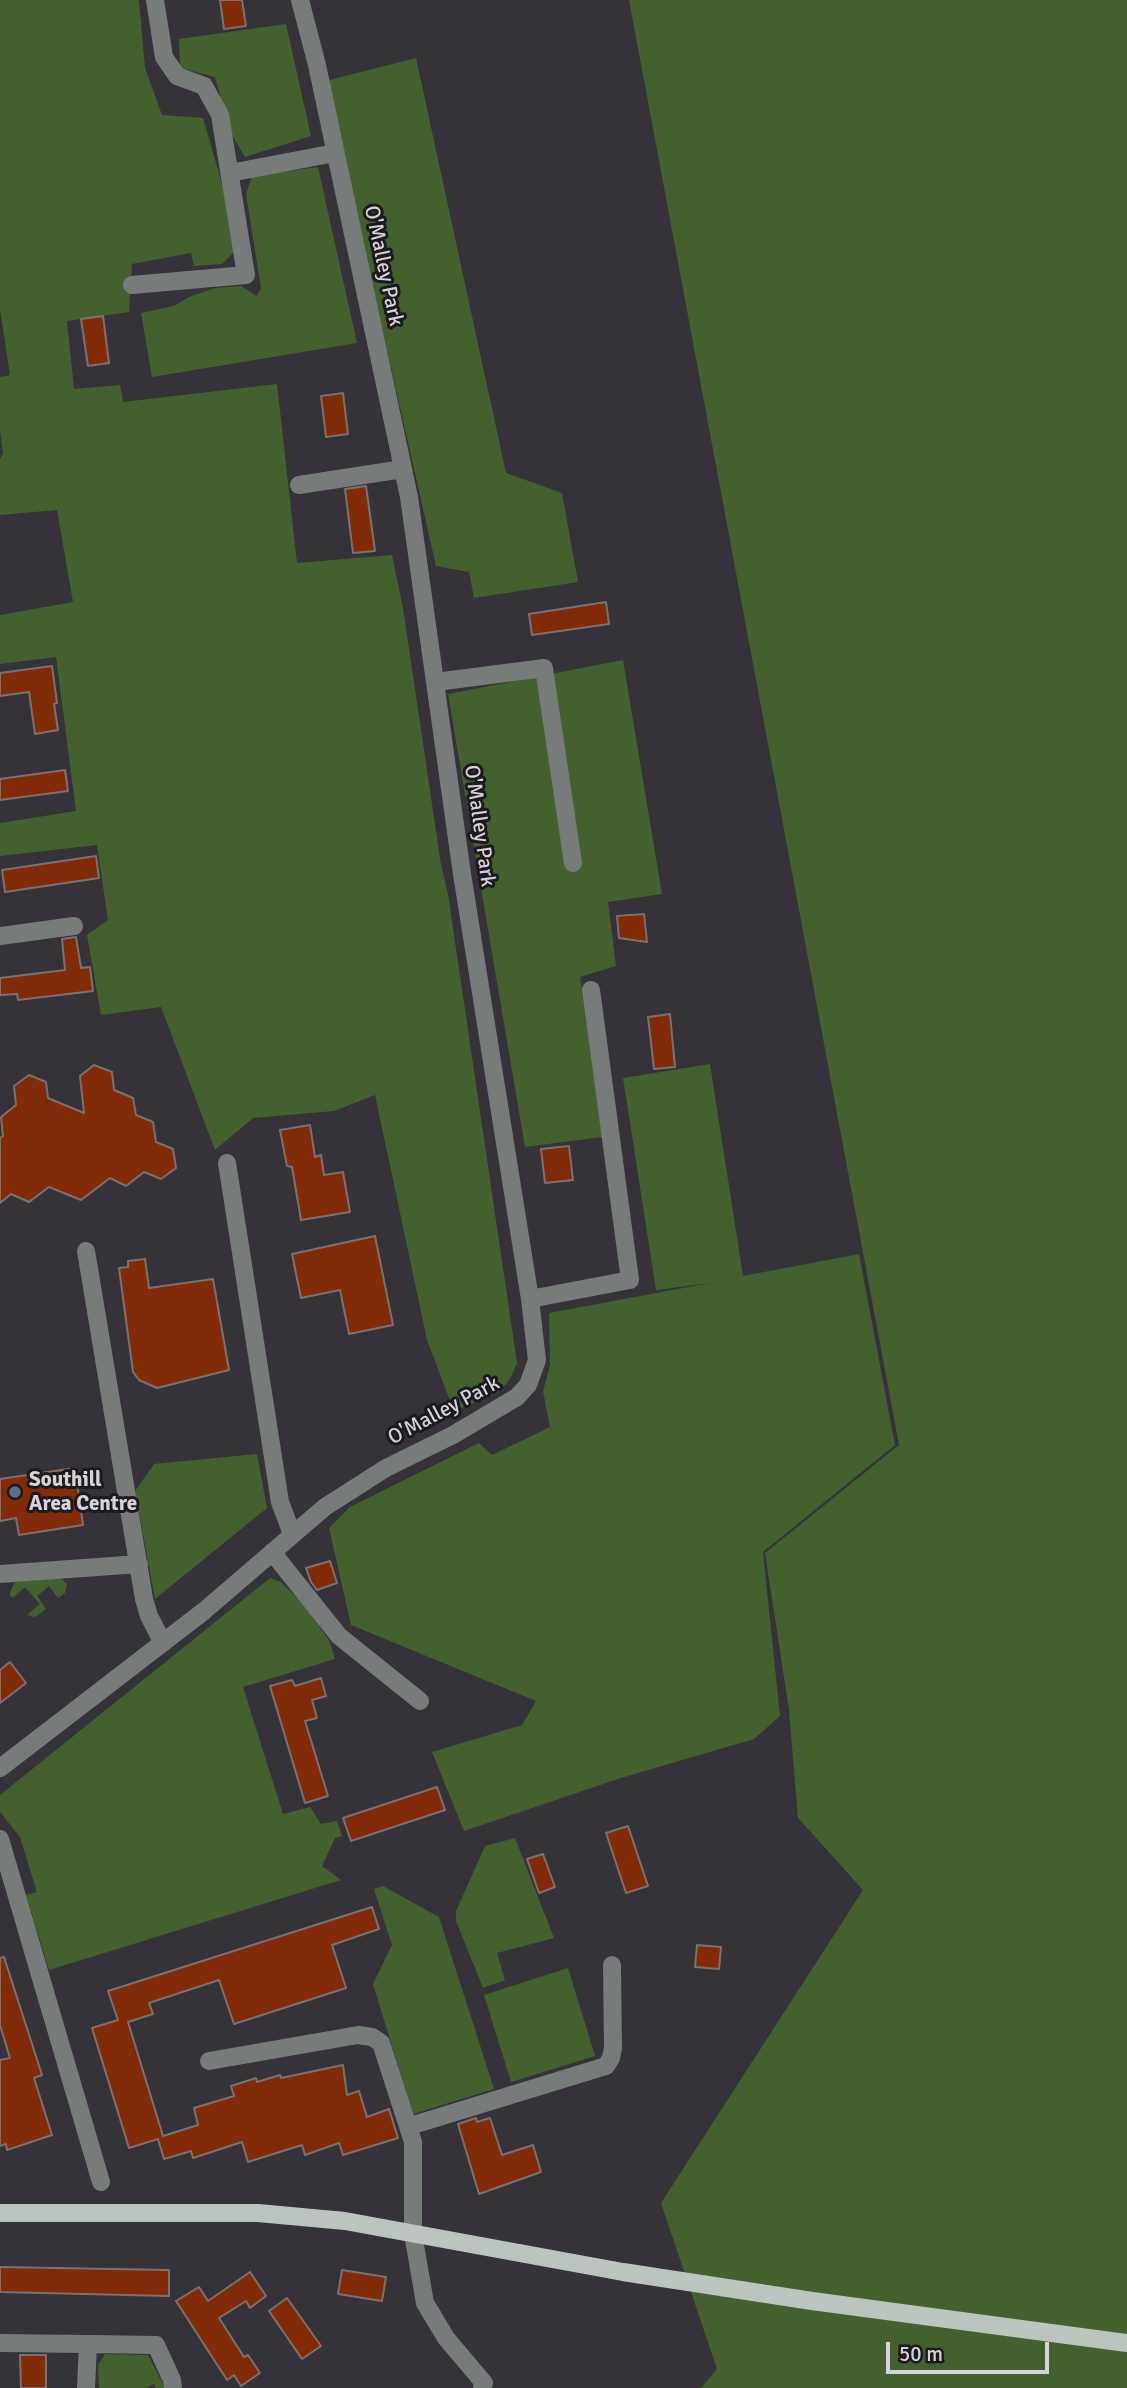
<!DOCTYPE html>
<style>
body{margin:0}
#map{position:relative;width:1127px;height:2388px;overflow:hidden;background:#35323a;font-family:Signika,sans-serif}
canvas{display:block}
.scale{position:absolute;left:886px;top:2342px;width:163px;height:32px;box-sizing:border-box;border:4px solid #d5d3d8;border-top:0;padding-left:9px;font-size:21px;line-height:24px;white-space:nowrap;color:#d5d3d8;-webkit-text-stroke:5px #1c1a1e;paint-order:stroke}
</style>
<div id="map">
<canvas width="1127" height="2388"></canvas>
<div class="scale">50 m</div>
</div>
<script>
const ctx = document.querySelector('canvas').getContext('2d');
ctx.lineJoin = 'round';
function fill(path, color) { ctx.fillStyle = color; ctx.fill(path, 'evenodd'); }
const toPath = rows => new Path2D(rows.map(r => 'M' + r).join(''));
function strokePath(path, color, width, dash) { ctx.strokeStyle = color; ctx.lineWidth = width; ctx.lineCap = dash ? 'butt' : 'round'; ctx.setLineDash(dash || []); ctx.stroke(path); }
function label(font, color, halo, rows, align = 'center') {
  ctx.font = font + ' Signika,sans-serif'; ctx.lineWidth = 6; ctx.setLineDash([]); ctx.textBaseline = 'middle'; ctx.strokeStyle = halo; ctx.fillStyle = color; for (const [text, x, y, turn = 0] of rows) {
    ctx.save(); ctx.translate(x, y); ctx.rotate((+turn || 0) * Math.PI / 180); ctx.textAlign = isNaN(turn) ? turn : align; if (halo) ctx.strokeText(text, 0, 0); ctx.fillText(text, 0, 0); ctx.restore();
  }
}
const green = toPath([
 [0,0,139,0,145,68,162,115,203,118,232,218,235,238,233,253,222,264,194,266,191,253,132,264,129,312,67,321,74,389,120,385,123,402,277,384,297,563,392,555,403,608,441,865,448,894,517,1363,510,1379,499,1392,454,1411,427,1340,375,1095,334,1111,253,1118,215,1150,161,1007,101,1015,87,935,108,920,97,845,0,856,0,823,76,811,56,657,0,664,0,615,73,602,57,510,0,515,0,459,3,453,0,431,0,377,10,375,0,309],
 [629,0,1127,0,1127,2388,701,2388,717,2369,661,2203,863,1890,798,1818,789,1710,765,1553,899,1445],
 [286,24,311,136,245,157,230,132,215,77,180,68,179,39],
 [416,58,506,473,562,493,578,582,474,598,469,572,436,566,326,81],
 [318,167,357,343,152,377,141,313,174,306,189,297,215,288,241,286,257,296,261,288,246,194,252,176],
 [623,660,662,894,608,902,616,966,580,977,602,1137,525,1147,448,694],
 [710,1064,743,1276,859,1254,895,1445,763,1552,780,1716,754,1739,621,1778,464,1831,432,1752,522,1725,536,1701,351,1625,329,1528,350,1507,479,1443,492,1455,550,1427,543,1391,550,1365,549,1313,710,1283,656,1290,623,1078],
 [257,1454,267,1508,155,1599,135,1491,154,1464],
 [57,1578,62,1579,67,1584,65,1593,58,1598,49,1586,37,1596,46,1609,35,1617,27,1615,40,1604,25,1587,14,1597,10,1596,10,1592,15,1582],
 [270,1578,281,1582,306,1607,330,1642,335,1659,243,1687,283,1814,310,1807,321,1824,337,1821,342,1836,335,1838,322,1866,341,1880,49,1970,26,1895,37,1892,20,1837,0,1812,0,1795],
 [515,1838,554,1938,497,1953,505,1980,483,1988,456,1921,456,1911,485,1846],
 [383,1886,439,1917,494,2089,413,2114,373,1984,392,1945,374,1889],
 [568,1968,595,2056,511,2082,484,1995],
 [105,2354,148,2355,165,2388,156,2388,154,2384,146,2388,99,2388,98,2365]
]);
const building = toPath([
 [220,0,242,0,246,26,224,29,220,0],
 [103,316,109,363,88,366,81,319,103,316],
 [343,393,348,434,326,437,321,396,343,393],
 [366,486,375,551,353,553,345,489,366,486],
 [606,602,609,624,532,635,529,614,606,602],
 [52,666,57,703,54,704,58,730,35,734,29,692,0,696,0,673,52,666],
 [65,770,68,791,0,800,0,779,65,770],
 [96,856,99,878,5,892,2,870,96,856],
 [644,914,647,942,619,938,617,916,644,914],
 [76,937,81,968,90,967,93,991,18,1000,17,994,0,995,0,978,65,970,62,939,76,937],
 [670,1014,675,1067,654,1069,648,1017,670,1014],
 [94,1065,112,1072,114,1090,133,1098,136,1115,153,1122,156,1142,173,1149,176,1168,161,1179,144,1172,126,1186,110,1178,81,1200,49,1187,29,1202,11,1194,0,1203,0,1138,3,1136,1,1117,16,1105,14,1086,29,1075,46,1082,48,1098,84,1113,80,1076,94,1065],
 [310,1125,315,1157,321,1155,324,1175,343,1172,350,1212,301,1220,292,1167,287,1166,280,1130,310,1125],
 [569,1146,573,1180,545,1183,541,1149,569,1146],
 [375,1236,393,1325,349,1334,340,1290,301,1298,292,1254,375,1236],
 [145,1259,149,1288,213,1279,229,1370,157,1388,139,1380,133,1372,119,1268,128,1267,128,1261,145,1259],
 [75,1468,83,1525,19,1535,16,1518,0,1521,0,1479,75,1468],
 [330,1561,337,1583,317,1590,311,1582,306,1568,330,1561],
 [10,1662,26,1683,0,1703,0,1670,10,1662],
 [321,1678,326,1696,312,1700,317,1718,305,1721,328,1796,305,1803,270,1686,292,1680,295,1686,321,1678],
 [437,1787,445,1810,351,1841,343,1818,437,1787],
 [628,1826,648,1886,626,1893,606,1833,628,1826],
 [543,1854,555,1887,539,1893,527,1859,543,1854],
 [372,1907,379,1929,332,1945,346,1988,234,2024,219,1980,149,2003,153,2014,128,2022,163,2136,198,2125,194,2108,234,2096,231,2086,256,2078,257,2082,280,2075,281,2078,343,2065,347,2095,359,2091,367,2117,389,2109,398,2138,343,2155,339,2143,305,2155,302,2145,248,2162,242,2142,193,2158,191,2151,164,2159,158,2139,129,2148,92,2028,118,2020,108,1991,372,1907],
 [697,1945,721,1947,719,1969,695,1967,697,1945],
 [4,1957,42,2075,34,2078,52,2135,7,2150,6,2144,0,2146,0,2060,10,2058,0,2025,0,1958,4,1957],
 [476,2118,477,2122,490,2118,502,2155,533,2145,541,2172,479,2194,458,2124,476,2118],
 [0,2267,169,2270,169,2296,0,2292,0,2267],
 [342,2270,386,2277,382,2301,338,2294,342,2270],
 [250,2272,266,2296,250,2308,246,2301,219,2318,244,2357,248,2355,260,2373,241,2386,234,2375,227,2380,176,2301,199,2287,208,2301,250,2272],
 [287,2298,321,2346,302,2359,269,2311,287,2298],
 [20,2355,46,2355,46,2388,21,2388,20,2355]
]);
const minor = toPath([
 [230,173,335,153],
 [132,285,246,275,220,115,204,86,177,76,164,57,155,0],
 [299,485,403,469],
 [436,682,544,668,573,863],
 [0,936,74,926],
 [227,1163,280,1502,292,1534],
 [86,1251,144,1599,149,1616,163,1643],
 [530,1299,630,1280,591,990],
 [272,1552,339,1636,420,1701],
 [0,1574,139,1564],
 [0,1768,204,1611,325,1507,386,1468,453,1435,517,1397,528,1385,537,1360,530,1299,462,874,409,497,317,65,300,0],
 [0,1839,101,2182],
 [209,2061,358,2035,372,2037,381,2043,413,2142,413,2234,425,2303,446,2338,484,2383,482,2388],
 [410,2126,606,2066,611,2058,613,2048,612,1965],
 [0,2343,88,2344,86,2388],
 [88,2344,156,2345,172,2380,173,2388]
]);
const major = toPath([
 [0,2213,258,2213,345,2221,623,2272,812,2301,1127,2343]
]);
const markers = [
 [15,1492,7,"#5c6f8a"]
];
const streetNames = [
 ["O'Malley Park",383,266,78],
 ["O'Malley Park",479,826,82],
 ["O'Malley Park",444,1411,-28]
];
const poiNames = [
 ["Southill",29,1480],
 ["Area Centre",29,1504]
];
fill(green, '#45602f');
fill(building, '#812b09');
strokePath(building, '#7c716e', 2);
strokePath(minor, '#777c7a', 18);
strokePath(major, '#bbc4bf', 18);
for (const [x, y, r, color] of markers) { const dot = new Path2D(); dot.arc(x, y, r, 0, 2 * Math.PI); ctx.fillStyle = color; ctx.fill(dot); strokePath(dot, '#1c1a1e', 2.5); }
label('21px', '#d5d3d8', '#1c1a1e', streetNames);
label('bold 21px', '#d5d3d8', '#1c1a1e', poiNames, 'left');
</script>
